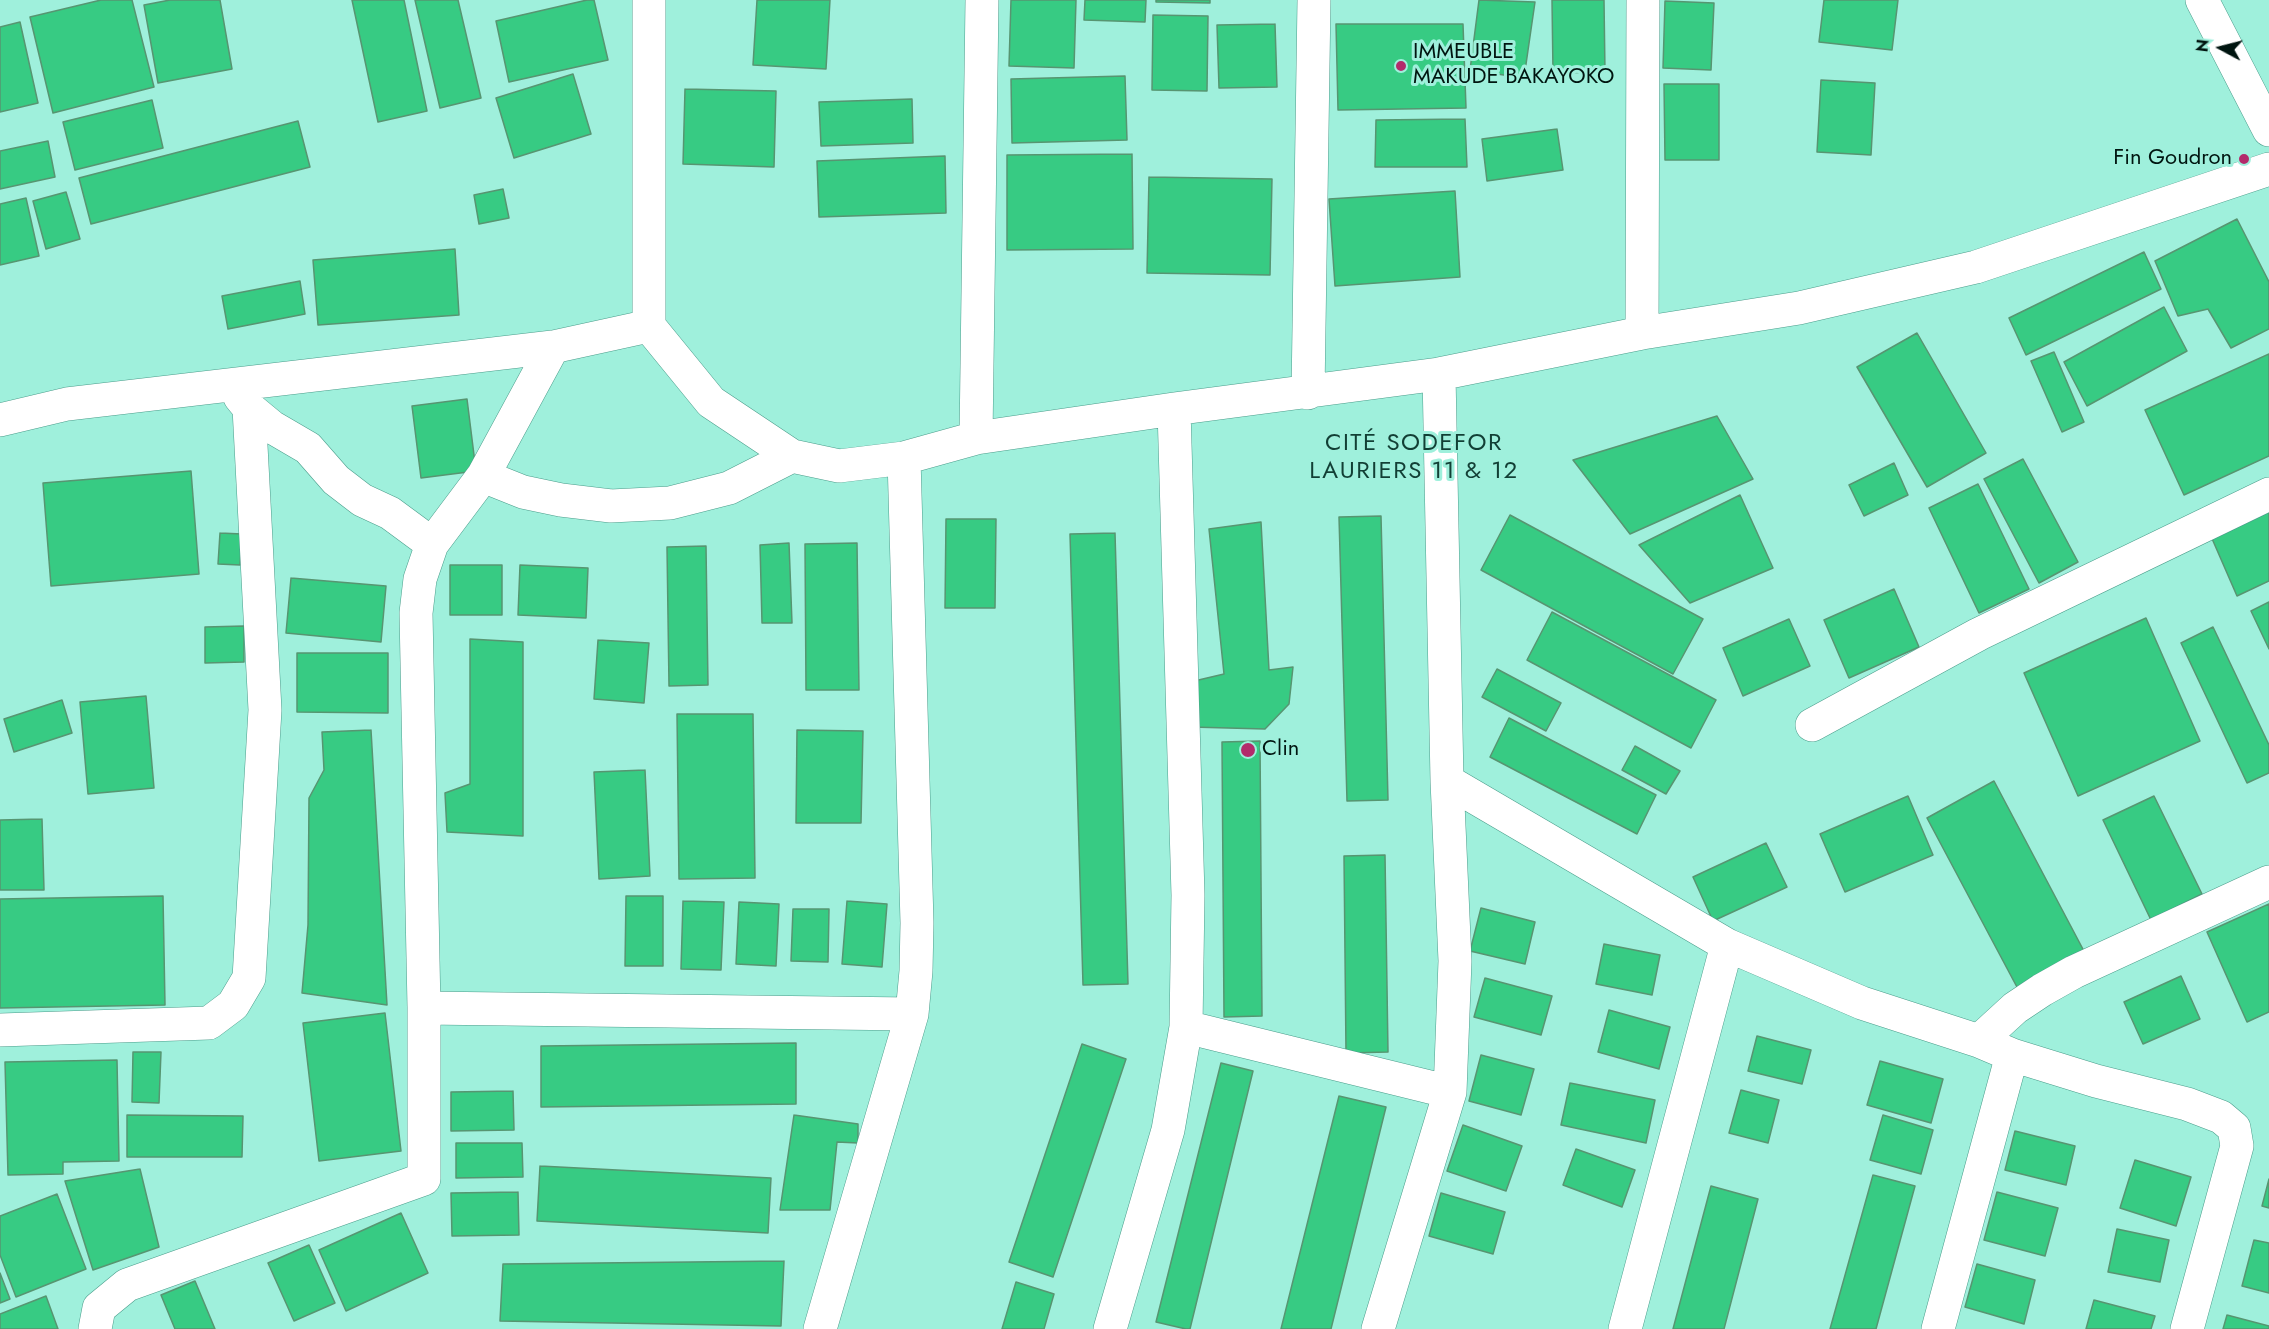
<!DOCTYPE html>
<meta charset="utf-8">
<style>
body{margin:0}
#map{position:relative;width:2269px;height:1329px;overflow:hidden;background:#9ff0dc;font-family:Jost,sans-serif}
canvas{display:block}
.north{position:absolute;left:2191px;top:18px;width:60px;height:60px;-webkit-text-stroke:4px #9ff0dc;paint-order:stroke;rotate:277deg;font-size:16px;font-weight:700;line-height:24px;text-align:center;color:#001510}
.north::after{content:'';display:block;margin:auto;width:21px;height:27px;background:#001510;clip-path:polygon(50% 0,100% 100%,50% 72%,0 100%)}
</style>
<div id="map">
<canvas width="2269" height="1329"></canvas>
<div class="north">N</div>
</div>
<script>
const ctx = document.querySelector('canvas').getContext('2d');
ctx.lineJoin = 'round';
function fill(path, color) { ctx.fillStyle = color; ctx.fill(path, 'evenodd'); }
const toPath = rows => new Path2D(rows.map(r => 'M' + r).join(''));
function strokePath(path, color, width, dash) { ctx.strokeStyle = color; ctx.lineWidth = width; ctx.lineCap = dash ? 'butt' : 'round'; ctx.setLineDash(dash || []); ctx.stroke(path); }
function label(font, color, halo, rows, align = 'center') {
  ctx.font = font + ' Jost,sans-serif'; ctx.lineWidth = 6; ctx.setLineDash([]); ctx.textBaseline = 'middle'; ctx.strokeStyle = halo; ctx.fillStyle = color; for (const [text, x, y, turn = 0] of rows) {
    ctx.save(); ctx.translate(x, y); ctx.rotate((+turn || 0) * Math.PI / 180); ctx.textAlign = isNaN(turn) ? turn : align; if (halo) ctx.strokeText(text, 0, 0); ctx.fillText(text, 0, 0); ctx.restore();
  }
}
const building = toPath([
 [101,0,132,0,154,87,53,113,30,17,101,0],
 [170,0,220,0,232,69,158,83,144,5,170,0],
 [352,0,404,0,427,111,378,122,352,0],
 [415,0,458,0,481,98,440,108,415,0],
 [587,0,594,0,608,60,509,82,496,21,587,0],
 [757,0,830,0,826,69,753,65,757,0],
 [1011,0,1076,0,1074,68,1009,66,1011,0],
 [1085,0,1146,0,1145,22,1084,20,1085,0],
 [1156,0,1210,0,1210,3,1156,2,1156,0],
 [1479,0,1535,2,1524,78,1470,70,1479,0],
 [1552,0,1604,0,1605,72,1553,73,1552,0],
 [1824,0,1898,0,1892,50,1819,42,1824,0],
 [1665,1,1714,3,1711,70,1663,68,1665,1],
 [1153,15,1208,16,1207,91,1152,90,1153,15],
 [20,22,38,103,0,112,0,27,20,22],
 [1275,24,1277,87,1219,88,1217,25,1275,24],
 [1336,24,1463,24,1466,108,1338,110,1336,24],
 [573,74,591,134,514,158,496,98,573,74],
 [1125,76,1127,140,1012,143,1011,79,1125,76],
 [1821,80,1875,83,1871,155,1817,152,1821,80],
 [1664,84,1719,84,1719,160,1665,160,1664,84],
 [685,89,776,91,774,167,683,164,685,89],
 [912,99,913,143,821,146,819,102,912,99],
 [152,100,163,148,75,170,63,122,152,100],
 [1465,119,1467,167,1375,167,1376,120,1465,119],
 [298,121,310,167,91,224,79,178,298,121],
 [1557,129,1563,170,1487,181,1482,139,1557,129],
 [48,141,55,177,0,189,0,151,48,141],
 [1132,154,1133,249,1007,250,1007,155,1132,154],
 [945,156,946,213,819,217,817,161,945,156],
 [1149,177,1272,179,1270,275,1147,273,1149,177],
 [503,189,509,218,479,224,474,195,503,189],
 [1455,191,1460,277,1335,286,1329,199,1455,191],
 [66,192,80,239,46,249,33,201,66,192],
 [26,198,39,256,0,265,0,204,26,198],
 [2237,219,2269,282,2269,329,2231,348,2208,309,2178,316,2155,261,2237,219],
 [455,249,459,315,318,325,313,260,455,249],
 [2144,252,2161,289,2026,355,2009,318,2144,252],
 [300,281,305,314,228,329,222,296,300,281],
 [2164,307,2187,351,2087,406,2064,362,2164,307],
 [1917,333,1986,453,1927,487,1857,367,1917,333],
 [2054,352,2084,422,2062,432,2031,361,2054,352],
 [2269,354,2269,456,2184,495,2145,410,2269,354],
 [467,399,476,471,421,478,412,406,467,399],
 [1717,416,1753,479,1630,534,1573,460,1717,416],
 [2023,459,2078,562,2039,583,1984,479,2023,459],
 [1894,463,1908,495,1864,516,1849,485,1894,463],
 [191,471,199,574,51,586,43,483,191,471],
 [1978,484,2029,589,1979,613,1929,508,1978,484],
 [1740,495,1773,568,1690,603,1639,545,1740,495],
 [2269,507,2269,581,2237,596,2210,534,2269,507],
 [1510,515,1703,619,1673,674,1481,570,1510,515],
 [1381,516,1388,800,1347,801,1339,517,1381,516],
 [946,519,996,519,995,608,945,608,946,519],
 [1261,522,1269,670,1293,667,1289,704,1265,729,1191,727,1190,682,1224,674,1209,529,1261,522],
 [220,533,242,534,240,565,218,564,220,533],
 [1115,533,1128,984,1083,985,1070,534,1115,533],
 [789,543,792,623,762,623,760,545,789,543],
 [857,543,859,690,806,690,805,544,857,543],
 [706,546,708,685,669,686,667,547,706,546],
 [450,565,502,565,502,615,450,615,450,565],
 [520,565,588,568,586,618,518,615,520,565],
 [291,578,386,586,381,642,286,633,291,578],
 [1894,589,1919,647,1849,678,1824,620,1894,589],
 [2269,602,2269,649,2251,611,2269,602],
 [1552,612,1716,700,1691,748,1527,660,1552,612],
 [2146,618,2200,741,2078,796,2024,673,2146,618],
 [1789,619,1810,666,1743,696,1723,648,1789,619],
 [244,626,244,662,205,663,205,627,244,626],
 [2213,627,2269,745,2269,773,2247,783,2181,643,2213,627],
 [470,639,523,642,523,836,447,832,445,793,470,784,470,639],
 [598,640,649,643,644,703,594,699,598,640],
 [297,653,388,653,388,713,297,712,297,653],
 [1497,669,1561,703,1546,731,1482,697,1497,669],
 [146,696,154,788,88,794,80,702,146,696],
 [62,700,72,733,14,752,4,719,62,700],
 [677,714,753,714,755,878,679,879,677,714],
 [1509,718,1656,795,1637,834,1490,757,1509,718],
 [371,730,387,1005,302,993,308,925,309,798,324,770,322,732,371,730],
 [797,730,863,731,861,823,796,823,797,730],
 [1260,741,1262,1016,1224,1017,1222,742,1260,741],
 [1635,746,1680,771,1666,794,1622,770,1635,746],
 [645,770,650,876,599,879,594,772,645,770],
 [1994,781,2085,953,2018,989,1927,818,1994,781],
 [1908,796,1933,855,1845,892,1820,834,1908,796],
 [2154,796,2202,894,2151,920,2103,820,2154,796],
 [42,819,44,890,0,890,0,820,42,819],
 [1766,843,1787,887,1713,921,1693,877,1766,843],
 [1385,855,1388,1052,1346,1053,1344,856,1385,855],
 [163,896,165,1005,0,1008,0,899,163,896],
 [626,896,663,896,663,966,625,966,626,896],
 [683,901,724,902,721,970,681,969,683,901],
 [847,901,887,904,882,967,842,964,847,901],
 [739,902,779,904,776,966,736,964,739,902],
 [2269,904,2269,1012,2247,1022,2207,932,2269,904],
 [1481,908,1535,922,1525,964,1470,951,1481,908],
 [793,909,829,909,828,962,791,961,793,909],
 [1604,944,1660,955,1652,995,1596,984,1604,944],
 [2181,976,2200,1019,2143,1044,2124,1002,2181,976],
 [1485,978,1552,996,1541,1035,1474,1017,1485,978],
 [1609,1010,1670,1027,1659,1069,1598,1052,1609,1010],
 [385,1013,401,1151,319,1161,303,1023,385,1013],
 [1757,1036,1811,1050,1802,1084,1748,1071,1757,1036],
 [796,1043,796,1104,541,1107,541,1046,796,1043],
 [1082,1044,1126,1059,1053,1277,1009,1262,1082,1044],
 [133,1052,161,1052,159,1103,132,1102,133,1052],
 [1481,1055,1534,1069,1521,1115,1469,1101,1481,1055],
 [117,1060,119,1161,63,1162,63,1174,8,1175,5,1062,117,1060],
 [1880,1061,1943,1079,1931,1123,1867,1105,1880,1061],
 [1221,1063,1253,1071,1190,1329,1186,1329,1156,1322,1221,1063],
 [1570,1083,1655,1100,1646,1143,1561,1125,1570,1083],
 [1741,1090,1779,1100,1768,1143,1729,1133,1741,1090],
 [513,1091,514,1130,451,1131,451,1092,513,1091],
 [1339,1096,1386,1107,1331,1329,1281,1329,1339,1096],
 [127,1115,243,1116,242,1157,127,1157,127,1115],
 [794,1115,858,1124,858,1143,837,1142,830,1210,780,1210,794,1115],
 [1883,1115,1933,1130,1921,1174,1870,1160,1883,1115],
 [1463,1125,1522,1146,1506,1191,1447,1171,1463,1125],
 [2015,1131,2075,1146,2066,1185,2005,1170,2015,1131],
 [456,1143,522,1143,523,1177,456,1178,456,1143],
 [1576,1149,1635,1170,1622,1207,1563,1185,1576,1149],
 [2135,1160,2191,1177,2176,1226,2120,1208,2135,1160],
 [540,1166,771,1178,768,1233,537,1221,540,1166],
 [140,1169,159,1247,93,1270,65,1181,140,1169],
 [1873,1175,1915,1186,1876,1329,1830,1329,1873,1175],
 [2269,1179,2269,1208,2262,1206,2269,1179],
 [1711,1186,1758,1199,1724,1329,1673,1329,1711,1186],
 [518,1192,519,1235,452,1236,451,1193,518,1192],
 [1997,1192,2058,1208,2045,1256,1984,1240,1997,1192],
 [1441,1193,1505,1212,1493,1254,1429,1236,1441,1193],
 [57,1194,86,1269,16,1297,0,1255,0,1216,57,1194],
 [401,1213,428,1273,346,1311,319,1250,401,1213],
 [2117,1229,2169,1240,2160,1282,2108,1272,2117,1229],
 [2254,1240,2269,1243,2269,1293,2242,1286,2254,1240],
 [309,1245,335,1303,294,1321,268,1263,309,1245],
 [784,1261,781,1326,500,1321,503,1264,784,1261],
 [1977,1264,2035,1280,2024,1324,1965,1307,1977,1264],
 [0,1273,10,1299,0,1303,0,1273],
 [195,1281,215,1329,175,1329,161,1295,195,1281],
 [1016,1282,1054,1294,1044,1329,1002,1329,1016,1282],
 [46,1296,58,1329,0,1329,0,1314,46,1296],
 [2094,1300,2155,1316,2151,1329,2086,1329,2094,1300],
 [2227,1315,2269,1326,2269,1329,2223,1329,2227,1315]
]);
const minor = toPath([
 [649,0,649,326,711,402,792,456,839,466,904,458,976,438,1174,409,1439,374,1642,333,1799,308,1976,267,2269,169],
 [2202,0,2269,130],
 [1642,333,1643,0],
 [1308,393,1314,0],
 [240,397,249,408,272,427,308,448,336,480,362,500,390,513,432,544],
 [0,420,67,404,553,347,649,326],
 [976,438,982,0],
 [483,476,523,492,561,500,611,506,670,503,729,488,792,456],
 [1812,725,1979,634,2269,494],
 [1447,781,1727,945,1862,1003,1979,1041,2012,1055,2096,1081,2187,1104,2221,1117,2234,1128,2237,1146,2187,1329],
 [424,1008,912,1014],
 [1186,1027,1450,1092],
 [0,1030,209,1023,233,1005,249,978,265,710,249,408],
 [1979,1041,2015,1008,2042,990,2074,972,2269,882],
 [95,1329,99,1308,127,1285,424,1179,424,1008,416,613,420,579,432,544,483,476,553,347],
 [820,1329,912,1014,916,971,917,923,904,458],
 [1110,1329,1168,1130,1186,1027,1188,895,1174,409],
 [1378,1329,1450,1092,1455,961,1447,781,1439,374],
 [1625,1329,1727,945],
 [1938,1329,2012,1055]
]);
const markers = [
 [1401,66,6,"#b32b6b"],
 [2244,159,6,"#b32b6b"],
 [1248,750,8,"#b32b6b"]
];
const poiNames = [
 ["IMMEUBLE",1413,53],
 ["MAKUDE BAKAYOKO",1413,78],
 ["Fin Goudron",2232,159,"right"],
 ["Clin",1262,750]
];
const neighbourhoodNames = [
 ["CITÉ SODEFOR",1414,444],
 ["LAURIERS 11 & 12",1414,472]
];
fill(building, '#37cb83');
strokePath(building, '#579571', 1.5);
strokePath(minor, '#4b9d8b', 34);
strokePath(minor, '#fff', 33);
for (const [x, y, r, color] of markers) { const dot = new Path2D(); dot.arc(x, y, r, 0, 2 * Math.PI); ctx.fillStyle = color; ctx.fill(dot); strokePath(dot, '#9ff0dc', 2); }
label('22px', '#001510', '#9ff0dc', poiNames, 'left');
ctx.letterSpacing = '1.5px';
label('24px', '#123f35', '#9ff0dc', neighbourhoodNames);
ctx.letterSpacing = '0px';
</script>
